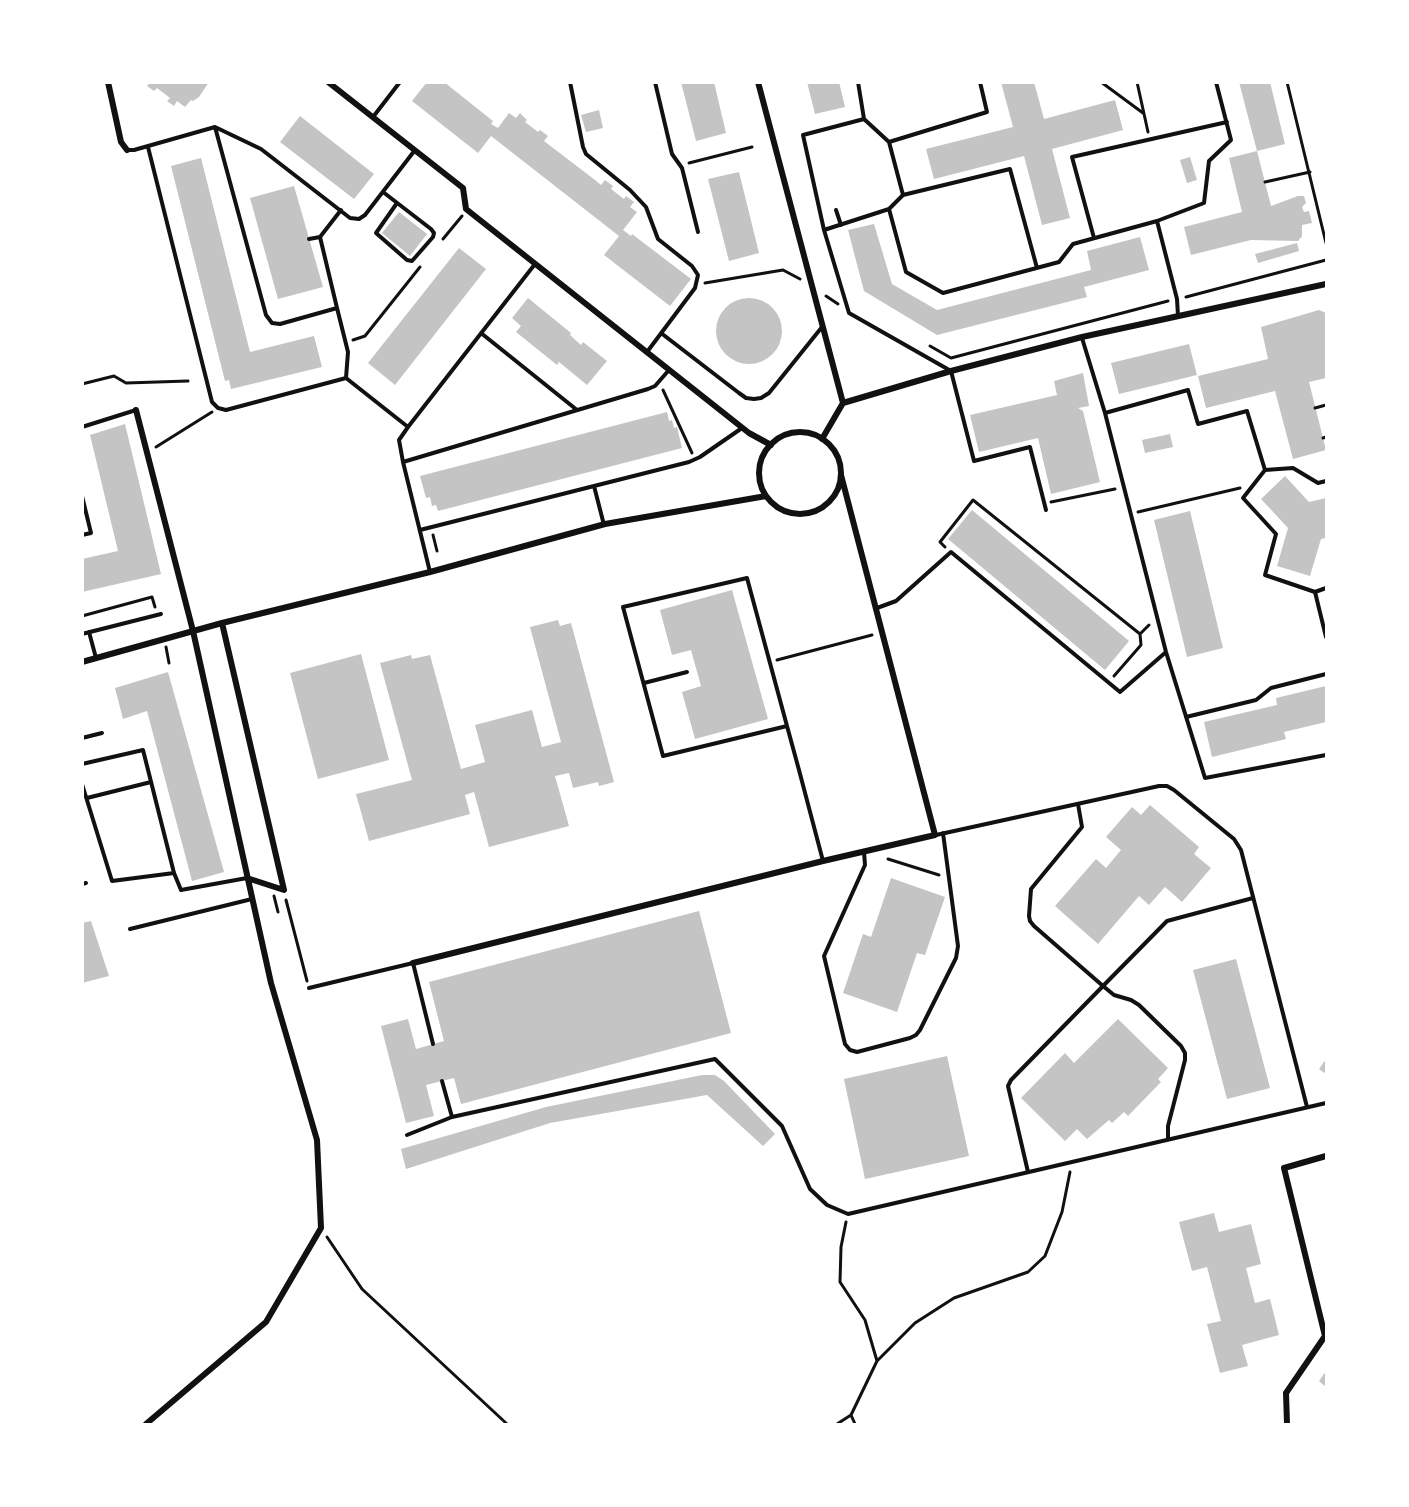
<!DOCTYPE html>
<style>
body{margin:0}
#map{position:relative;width:1409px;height:1507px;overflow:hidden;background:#fff;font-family:Manrope,sans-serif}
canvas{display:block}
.frame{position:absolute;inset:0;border:84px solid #fff;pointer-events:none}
</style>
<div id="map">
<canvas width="1409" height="1507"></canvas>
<div class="frame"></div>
</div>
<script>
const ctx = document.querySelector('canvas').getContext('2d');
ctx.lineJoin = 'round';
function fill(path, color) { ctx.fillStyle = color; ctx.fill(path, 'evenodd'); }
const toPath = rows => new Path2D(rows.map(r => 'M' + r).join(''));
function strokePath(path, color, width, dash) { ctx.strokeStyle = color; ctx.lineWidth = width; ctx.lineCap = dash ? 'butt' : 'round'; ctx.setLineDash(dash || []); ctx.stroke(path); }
const building = toPath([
 [150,82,209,82,199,97,193,101,191,100,185,107,177,101,174,106,167,101,170,98,157,88,154,91,147,86],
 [427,82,444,82,493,121,491,124,498,128,509,113,516,118,520,113,527,120,525,122,538,132,540,130,548,136,544,141,595,180,601,185,605,180,613,186,611,189,624,199,626,196,634,202,630,207,637,212,623,230,631,236,632,234,691,279,670,306,604,255,619,236,491,136,478,153,412,101],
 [681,82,714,82,726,133,696,141],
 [807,82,839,82,845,107,815,114],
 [1001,82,1034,82,1044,119,1115,100,1123,130,1052,149,1070,218,1042,225,1024,156,934,179,926,149,1013,127],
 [1239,82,1270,82,1285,144,1257,151],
 [599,110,603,128,586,132,581,115],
 [300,116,374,174,354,199,280,142],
 [1257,151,1271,206,1298,196,1304,196,1306,203,1302,207,1304,212,1309,211,1312,223,1302,225,1302,236,1298,241,1251,240,1191,255,1184,227,1242,212,1229,158],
 [1190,157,1197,180,1187,183,1180,160],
 [201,158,250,352,314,336,322,367,231,389,229,380,225,381,171,166],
 [739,172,759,253,729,261,708,179],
 [294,186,323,287,278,299,250,198],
 [399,212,427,234,410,256,382,233],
 [874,224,892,284,937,310,1091,270,1087,251,1140,237,1149,270,1084,287,1087,297,937,335,864,291,848,230],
 [1297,243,1299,251,1258,263,1255,254],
 [459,248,486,269,395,385,368,363],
 [528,298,571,333,570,335,581,345,583,342,607,361,587,385,559,362,557,365,516,332,521,326,512,318],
 '716 331a33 33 0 1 1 66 0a33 33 0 1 1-66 0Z',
 [1319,310,1326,313,1326,378,1309,382,1326,450,1293,459,1275,391,1206,408,1198,376,1268,359,1261,327],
 [1189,344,1197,375,1119,394,1111,363],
 [1083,373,1089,406,1078,408,1083,411,1100,482,1051,494,1038,438,979,452,970,415,1057,395,1054,381],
 [667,412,669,421,672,420,674,428,677,427,682,448,438,511,436,505,432,506,430,497,426,498,420,476],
 [125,424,161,574,82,592,82,559,118,551,90,435],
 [1170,434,1173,447,1145,453,1142,440],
 [1285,476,1309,502,1326,498,1326,538,1321,539,1310,576,1277,566,1288,528,1261,499],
 [972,510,1129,641,1105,670,948,539],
 [1190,511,1223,648,1187,657,1154,520],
 [732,590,768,719,695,739,682,692,701,686,691,650,672,655,660,610],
 [558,620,560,626,571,623,614,782,599,786,598,782,573,788,569,773,555,776,569,826,489,847,474,792,465,795,470,814,369,841,356,794,412,780,380,663,411,655,412,659,430,655,461,769,485,762,475,725,532,710,542,747,561,742,530,627],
 [361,654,389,760,318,779,290,673],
 [168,672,224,872,192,881,147,711,123,719,115,688],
 [1326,686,1326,722,1284,732,1286,739,1212,757,1204,722,1277,705,1276,698],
 [1150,805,1199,847,1194,854,1211,868,1182,902,1165,887,1149,905,1139,896,1098,944,1055,906,1096,859,1106,868,1121,850,1106,837,1132,807,1141,815],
 [891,878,945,897,925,955,917,953,897,1012,843,993,863,934,871,937],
 [699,911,731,1033,461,1104,454,1078,426,1085,434,1116,406,1123,381,1026,408,1019,416,1049,444,1041,429,982],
 [91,921,109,976,82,983,82,923],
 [1236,959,1270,1088,1227,1099,1193,970],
 [1118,1019,1168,1068,1158,1079,1161,1082,1128,1116,1124,1112,1112,1123,1109,1120,1087,1139,1077,1129,1065,1141,1021,1098,1065,1053,1074,1063],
 [947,1056,969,1156,865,1179,844,1079],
 [1326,1059,1326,1074,1319,1069],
 [702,1075,715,1075,724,1081,775,1134,763,1146,707,1095,550,1123,406,1169,401,1149,546,1107],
 [1214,1213,1219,1232,1251,1224,1261,1264,1246,1268,1255,1303,1270,1299,1279,1335,1242,1345,1248,1366,1220,1373,1207,1324,1221,1321,1207,1267,1192,1271,1179,1222],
 [1326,1371,1326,1387,1319,1381]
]);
const path = toPath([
 [1101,82,1143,113],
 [1137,82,1148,132],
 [1287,82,1326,243],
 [689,163,752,147],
 [1265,182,1310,172],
 [443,239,462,216],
 [705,283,783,270,800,279],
 [826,296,838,304],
 [1186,297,1326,260],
 [353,340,365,336,420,267],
 [930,346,951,358,1168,301],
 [82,384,114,376,126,383,188,381],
 [663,390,692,453],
 [1315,408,1326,405],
 [1323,438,1326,437],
 [156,447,212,412],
 [1051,502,1115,489],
 [1138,512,1240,488],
 [433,535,437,551],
 [945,547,940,542,973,500,1140,634,1141,645,1114,676],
 [82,616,152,597,155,607],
 [1140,634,1149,625],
 [166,647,169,663],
 [777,660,872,635],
 [888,859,939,875],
 [274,896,278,912],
 [286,900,307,981],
 [846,1222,841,1247,840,1282,865,1320,877,1361],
 [327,1237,362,1289,507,1424],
 [851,1415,855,1424],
 [837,1424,851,1415,877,1361,915,1323,954,1298,1028,1272,1045,1256,1062,1212,1070,1172]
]);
const service = toPath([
 [570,82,583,147,586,154,630,190,646,207,658,239,692,266,698,275,695,288,647,352],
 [655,82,672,154,682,168,698,232],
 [858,82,864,119,889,142,987,112,980,82],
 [373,117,400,82],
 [215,127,261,149,350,218,359,219,365,215,415,150],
 [889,142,903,195],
 [148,147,212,402,218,408,226,410,346,378],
 [127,150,134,150,215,127,266,315,272,323,280,324,337,308,348,352,346,378],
 [383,192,431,229,434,233,433,237,412,261,407,260,376,233,397,203],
 [889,209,906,272,943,293,1059,262,1073,244,1157,221],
 [836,210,841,225],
 [824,230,803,135,864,119],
 [1094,238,1072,157,1227,122],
 [309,239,320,237],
 [1037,268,1010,169,903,195,889,209,824,230,849,313,951,371,974,461,1030,447,1046,510],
 [337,308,320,237,341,210],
 [1178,316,1177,299,1157,221,1204,203,1209,161,1231,140,1216,82],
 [481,333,577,410],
 [661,333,739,393,746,398,754,399,761,398,769,393,822,327],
 [1082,338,1105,413,1188,390,1198,424,1247,411,1265,470,1293,468,1318,483,1326,481],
 [346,378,408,427,399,440,403,462],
 [1105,413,1166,652,1205,778,1326,755],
 [82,427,136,410],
 [408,427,535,264],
 [1265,470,1243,498,1276,534,1265,575,1315,592],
 [594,486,604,525],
 [82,496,91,533,82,535],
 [420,530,689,462,700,457,742,428],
 [430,572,403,462,648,389,655,386,669,370],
 [1326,588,1315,592,1326,637],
 [877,608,896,601,951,552,1120,692,1166,652],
 [89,632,96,658],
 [82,634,161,614],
 [644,683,687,672],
 [1186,717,1256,700,1271,688,1326,674],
 [787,726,663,756,623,607,747,578,787,726,799,770,823,861],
 [82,738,102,733],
 [82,764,143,750,174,873],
 [82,784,112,881,174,873,181,890,247,878],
 [87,798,151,782],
 [1078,804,1082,827,1031,889,1029,916,1030,921,1034,926,1103,986,1167,921,1253,898],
 [936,835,1159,786,1167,786,1174,790,1234,839,1241,850,1307,1107],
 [864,852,865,865,824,956,845,1044,850,1050,857,1052,910,1038,916,1035,920,1030,956,958,958,946,943,833],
 [82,884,86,883],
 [130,929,252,899],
 [309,988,413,963,433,1044],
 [442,1081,452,1117,715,1059,782,1126,810,1189,827,1205,848,1214,1326,1103],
 [407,1135,452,1117],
 [1028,1172,1008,1086,1011,1080,1103,986,1114,995,1131,1000,1139,1005,1181,1046,1185,1053,1185,1060,1168,1126,1168,1139]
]);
const minor = toPath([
 [108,82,121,142,127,150],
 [328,82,463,188,466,209,749,433,771,445],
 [758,82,843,403,822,439],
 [843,403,951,371,1082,337,1326,284],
 [136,410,193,631,271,983,317,1140,321,1228,266,1322,146,1424],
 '759 473a41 41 0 1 1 82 0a41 41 0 1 1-82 0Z',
 [222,623,284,890,247,878],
 [82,662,222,623,430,572,605,524,766,496],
 [413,963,823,861,935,835,841,475],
 [1287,1424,1286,1393,1325,1336,1284,1168,1326,1156]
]);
fill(building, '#c4c4c4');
strokePath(path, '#111', 3);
strokePath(service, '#111', 4);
strokePath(minor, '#111', 6);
</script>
